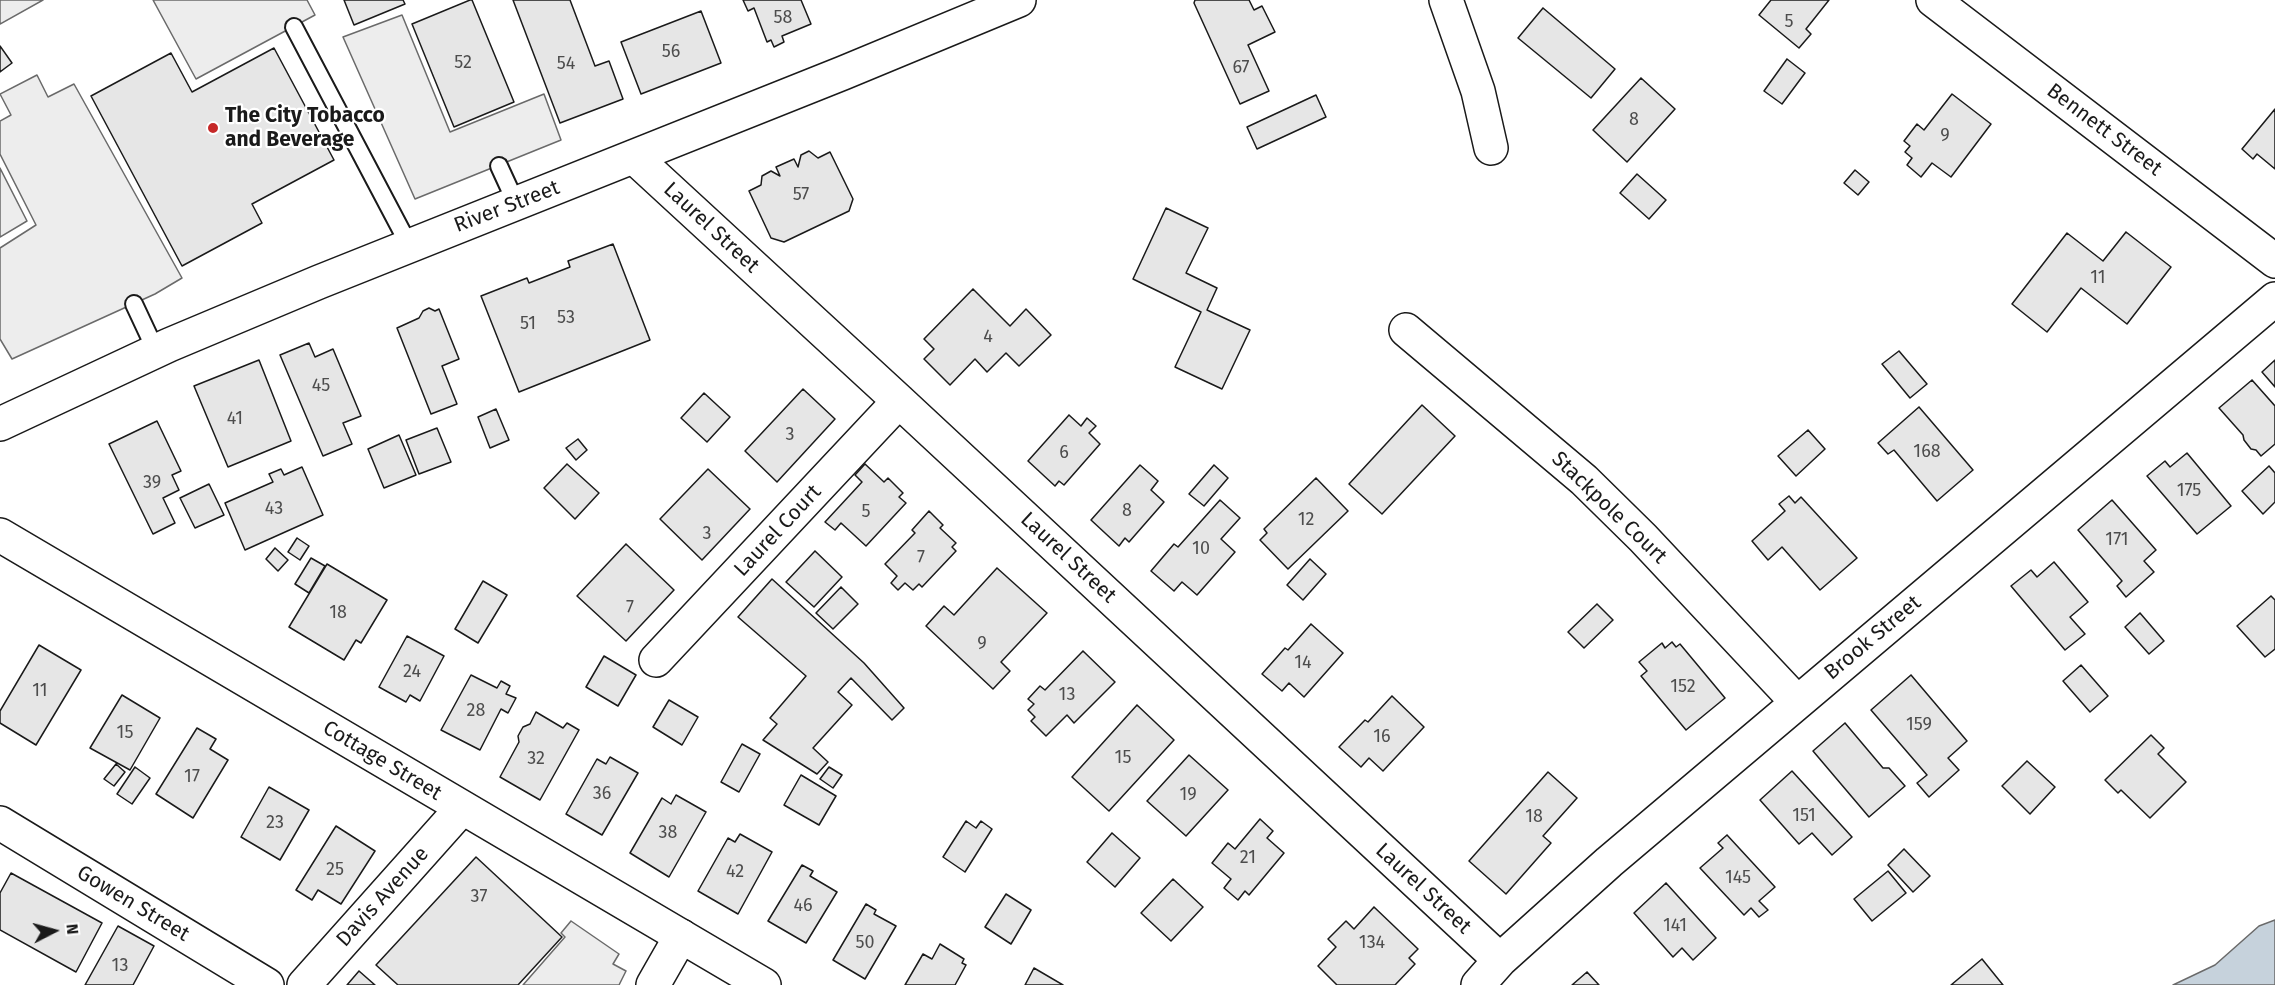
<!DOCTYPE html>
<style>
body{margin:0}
#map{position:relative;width:2275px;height:985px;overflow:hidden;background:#fff;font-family:"Fira Sans",sans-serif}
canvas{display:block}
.north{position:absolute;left:24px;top:901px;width:60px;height:60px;-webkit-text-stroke:4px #fff;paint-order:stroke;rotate:84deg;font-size:16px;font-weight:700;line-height:24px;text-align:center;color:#1a1a1a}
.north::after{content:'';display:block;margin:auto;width:21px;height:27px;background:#1a1a1a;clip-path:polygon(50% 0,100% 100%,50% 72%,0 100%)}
</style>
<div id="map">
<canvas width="2275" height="985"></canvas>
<div class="north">N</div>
</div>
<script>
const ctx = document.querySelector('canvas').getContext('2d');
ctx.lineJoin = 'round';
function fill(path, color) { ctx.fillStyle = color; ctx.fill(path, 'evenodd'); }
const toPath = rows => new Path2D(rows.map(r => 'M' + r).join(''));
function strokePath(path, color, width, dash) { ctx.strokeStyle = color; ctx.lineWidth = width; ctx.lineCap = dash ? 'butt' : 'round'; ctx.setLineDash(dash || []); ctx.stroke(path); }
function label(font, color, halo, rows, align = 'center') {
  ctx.font = font + ' "Fira Sans",sans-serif'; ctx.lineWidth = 4.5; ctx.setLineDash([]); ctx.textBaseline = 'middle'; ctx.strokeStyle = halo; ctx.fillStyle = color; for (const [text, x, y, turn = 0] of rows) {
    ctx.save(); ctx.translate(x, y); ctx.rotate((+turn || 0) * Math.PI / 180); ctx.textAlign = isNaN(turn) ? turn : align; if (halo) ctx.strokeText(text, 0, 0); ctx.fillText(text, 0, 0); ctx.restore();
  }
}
const parking = toPath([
 [0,0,43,0,0,24,0,0],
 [153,0,307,0,315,15,196,79,153,0],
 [402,15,450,132,544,94,561,140,415,199,343,37,402,15],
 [37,75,48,97,74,84,182,278,155,294,12,359,0,339,0,248,36,225,0,154,0,121,11,115,0,94,37,75],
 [0,168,27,221,0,237,0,168],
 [571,921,619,954,613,964,626,971,619,985,523,985,565,937,561,933,571,921]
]);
const water = toPath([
 [2275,920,2275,985,2173,985,2215,965,2259,926,2275,920]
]);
const building = toPath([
 [344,0,403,0,405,4,354,25,344,0],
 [470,0,472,0,514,102,454,127,412,24,470,0],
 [513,0,570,0,595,66,609,61,623,99,560,123,513,0],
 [743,0,801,0,811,24,782,36,784,42,774,47,771,40,767,42,754,8,748,11,743,0],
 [1195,0,1249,0,1254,10,1262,6,1275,32,1248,45,1269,91,1240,104,1194,3,1195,0],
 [1771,0,1829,0,1806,29,1811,34,1799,48,1759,15,1771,0],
 [1543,8,1615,69,1591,98,1518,38,1543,8],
 [701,11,721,63,641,94,621,42,701,11],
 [0,46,12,63,0,72,0,46],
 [274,48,334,160,252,204,262,223,182,266,91,96,171,53,192,92,274,48],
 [1787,59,1805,73,1782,104,1764,91,1787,59],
 [1641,78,1675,109,1627,162,1593,130,1641,78],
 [1952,94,1991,124,1951,177,1932,163,1921,177,1907,165,1912,158,1905,152,1910,146,1904,141,1917,124,1924,130,1952,94],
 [1316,95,1326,117,1257,149,1247,127,1316,95],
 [2275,109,2275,169,2257,154,2253,159,2242,149,2275,109],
 [809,151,818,158,830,152,853,199,849,211,784,242,771,238,749,191,761,185,762,176,771,171,780,176,776,167,794,159,798,167,801,155,809,151],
 [1855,170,1869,182,1858,195,1844,183,1855,170],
 [1637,174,1666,200,1649,219,1620,193,1637,174],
 [1166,208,1208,228,1186,273,1217,288,1207,310,1250,330,1222,389,1175,367,1201,312,1133,279,1166,208],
 [2126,232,2171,267,2127,324,2081,288,2047,332,2012,304,2067,233,2103,261,2126,232],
 [613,244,650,340,519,392,481,296,527,278,529,283,570,267,568,261,613,244],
 [973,289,1010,326,1026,309,1051,335,1019,366,1006,353,987,372,975,359,950,385,924,359,934,349,924,339,973,289],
 [429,308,435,311,439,309,459,359,442,366,457,404,431,414,397,328,419,318,423,311,429,308],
 [309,343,315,357,333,349,361,416,343,423,352,444,323,456,280,355,309,343],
 [1899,351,1927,384,1910,398,1882,364,1899,351],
 [259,360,291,441,228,467,194,386,259,360],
 [2275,360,2275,387,2262,372,2275,360],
 [2252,380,2275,406,2275,444,2261,456,2256,450,2251,449,2244,440,2243,435,2219,408,2252,380],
 [803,389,835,419,777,482,745,451,803,389],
 [704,393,730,417,707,442,681,418,704,393],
 [1422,405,1455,436,1382,514,1349,484,1422,405],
 [1919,407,1973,470,1937,501,1894,450,1888,454,1878,443,1919,407],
 [496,409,509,440,490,448,478,417,496,409],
 [1069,415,1081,426,1087,418,1096,426,1089,433,1100,444,1064,485,1059,481,1055,486,1028,461,1069,415],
 [157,421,181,471,172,475,179,490,163,498,175,523,153,534,109,444,157,421],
 [437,428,451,462,419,474,406,440,437,428],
 [1808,430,1825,449,1796,476,1778,456,1808,430],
 [399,435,416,475,384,488,368,449,399,435],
 [578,439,587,450,576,460,566,448,578,439],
 [2187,453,2231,506,2197,534,2147,476,2165,461,2170,467,2187,453],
 [567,464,599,493,575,519,544,488,567,464],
 [865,464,884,482,888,478,903,493,899,497,906,503,866,546,841,523,835,530,825,522,862,482,855,475,865,464],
 [1140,465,1158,481,1151,490,1164,502,1129,542,1125,538,1119,546,1091,520,1140,465],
 [1214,465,1228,478,1204,506,1189,494,1214,465],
 [2269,466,2275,473,2275,502,2263,514,2242,491,2269,466],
 [302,467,323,515,245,550,225,503,273,482,269,474,281,469,284,475,302,467],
 [708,469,750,509,702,560,660,519,708,469],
 [1316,478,1348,511,1288,569,1260,540,1267,533,1264,529,1316,478],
 [209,484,224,515,195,528,180,498,209,484],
 [1789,496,1795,503,1801,497,1857,558,1820,590,1782,547,1768,560,1752,541,1785,511,1779,504,1789,496],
 [1220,500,1240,518,1221,539,1235,552,1197,595,1182,582,1174,591,1151,571,1174,544,1178,547,1220,500],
 [2112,500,2156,550,2144,561,2154,572,2126,597,2117,586,2122,581,2078,530,2112,500],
 [929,511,943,525,940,528,956,543,952,547,956,551,922,587,919,584,913,590,905,583,898,590,891,583,897,576,885,564,915,533,912,530,929,511],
 [297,538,309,546,300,560,288,552,297,538],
 [626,544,674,590,626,641,577,596,626,544],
 [275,548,288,560,278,571,266,559,275,548],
 [815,551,842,577,814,607,786,582,815,551],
 [311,558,325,566,309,593,295,584,311,558],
 [1310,559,1326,574,1303,600,1287,585,1310,559],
 [2054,562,2088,602,2070,617,2085,634,2065,650,2011,586,2031,570,2037,577,2054,562],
 [327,564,387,600,361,643,356,640,344,660,289,627,327,564],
 [997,568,1047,613,1001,662,1010,671,993,689,926,626,944,606,954,615,997,568],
 [772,579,864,663,904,708,892,720,851,678,838,692,852,705,813,748,828,762,817,774,763,740,777,724,770,718,806,676,738,617,772,579],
 [483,581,507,595,478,643,455,629,483,581],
 [841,587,858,604,833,629,816,613,841,587],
 [2271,596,2275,600,2275,649,2265,657,2237,626,2271,596],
 [1597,604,1613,620,1584,648,1568,632,1597,604],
 [2140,613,2164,641,2149,654,2125,627,2140,613],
 [1311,624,1343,653,1304,697,1289,683,1282,691,1262,674,1285,648,1288,650,1311,624],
 [407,636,444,656,420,701,410,695,406,702,379,687,407,636],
 [1672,642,1676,647,1680,644,1725,698,1686,730,1641,676,1647,671,1639,662,1662,643,1665,648,1672,642],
 [39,645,81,670,36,745,0,723,0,711,39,645],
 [1083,651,1115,682,1074,723,1067,715,1046,736,1031,721,1035,717,1028,710,1034,704,1028,699,1040,686,1045,690,1083,651],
 [604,656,636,675,618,706,586,687,604,656],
 [2081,665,2108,696,2090,712,2063,681,2081,665],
 [471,675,497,688,501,681,510,686,506,694,516,698,508,713,501,709,480,750,441,730,471,675],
 [1911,675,1967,741,1948,758,1959,770,1929,797,1917,783,1927,775,1871,710,1911,675],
 [122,695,160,718,130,770,90,748,122,695],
 [1392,696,1424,727,1383,771,1369,758,1361,767,1339,747,1365,720,1368,722,1392,696],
 [669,700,698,717,682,745,653,727,669,700],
 [1137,705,1174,740,1109,811,1072,777,1137,705],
 [536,712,563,728,567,723,579,730,540,800,500,777,519,742,518,736,523,727,530,724,536,712],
 [1845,723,1883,768,1889,768,1905,786,1869,817,1813,751,1845,723],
 [197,728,216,739,210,749,228,760,193,818,156,794,197,728],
 [2151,735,2164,748,2158,754,2186,782,2150,818,2121,790,2118,793,2105,780,2151,735],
 [742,744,760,754,739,792,721,782,742,744],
 [1189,755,1228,790,1186,836,1147,801,1189,755],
 [610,757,638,773,602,835,566,814,597,759,606,764,610,757],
 [2027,761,2055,787,2030,814,2002,786,2027,761],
 [116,764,125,772,114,786,104,779,116,764],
 [135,767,150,778,132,804,117,794,135,767],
 [829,767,842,775,833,788,820,779,829,767],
 [1792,771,1852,837,1832,855,1812,833,1799,844,1760,800,1792,771],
 [1548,772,1577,798,1543,836,1551,843,1506,894,1469,861,1548,772],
 [801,775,836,796,819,825,784,805,801,775],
 [269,787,309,810,280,860,241,837,269,787],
 [676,795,706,812,669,877,630,853,662,798,671,804,676,795],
 [1260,819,1273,831,1267,838,1284,853,1249,895,1245,891,1238,900,1224,888,1231,879,1212,863,1228,843,1235,849,1260,819],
 [966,821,976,828,981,821,992,829,965,872,943,857,966,821],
 [336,826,375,851,341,904,318,890,312,900,296,890,336,826],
 [1112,833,1140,858,1115,887,1087,862,1112,833],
 [740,834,772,852,738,914,698,891,728,838,735,842,740,834],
 [1727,835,1775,887,1759,901,1768,910,1759,917,1751,908,1744,915,1700,868,1723,848,1718,843,1727,835],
 [1904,849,1930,876,1913,892,1888,865,1904,849],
 [476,857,562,937,518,985,398,985,376,965,476,857],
 [802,865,813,871,810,876,837,892,806,943,768,921,802,865],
 [1888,871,1906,893,1872,921,1854,899,1888,871],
 [11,873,102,923,76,972,0,930,0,893,11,873],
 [1173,879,1203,907,1171,941,1141,913,1173,879],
 [1666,883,1716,938,1693,960,1682,948,1673,957,1634,913,1666,883],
 [1006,894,1031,910,1011,944,985,927,1006,894],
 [866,904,876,910,874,914,896,926,865,979,833,960,866,904],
 [1374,907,1418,949,1409,958,1415,964,1395,985,1337,985,1318,966,1336,947,1328,939,1346,921,1354,929,1374,907],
 [118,926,154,946,133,985,85,985,118,926],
 [940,944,964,959,962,963,966,965,955,985,905,985,923,954,932,959,940,944],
 [1982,959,2003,985,1951,985,1982,959],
 [1034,968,1063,985,1025,985,1034,968],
 [359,971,375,985,347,985,359,971],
 [1587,972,1599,985,1572,985,1587,972]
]);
const service = toPath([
 [294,27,409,245],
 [499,166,516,203],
 [134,304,156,351]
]);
const minor = toPath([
 [1446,0,1478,91,1491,148],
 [1933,0,2275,261],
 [634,157,899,401,1500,960],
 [1406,330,1584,480,1643,538,1797,702],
 [656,660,899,401],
 [0,823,267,985],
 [304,985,462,808],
 [653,985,681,936],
 [1478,985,1500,960,1609,862,2275,299]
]);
const tertiary = toPath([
 [0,424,169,345,319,282,843,73,1019,0]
]);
const trunk = toPath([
 [0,535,764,985]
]);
const markers = [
 [213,128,6,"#c62828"]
];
const numberNames = [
 ["58",783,18],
 ["5",1789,22],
 ["56",671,52],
 ["52",463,63],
 ["54",566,64],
 ["67",1241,68],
 ["8",1634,120],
 ["9",1945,136],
 ["57",801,195],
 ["11",2098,278],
 ["53",566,318],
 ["51",528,324],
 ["4",988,337],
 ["45",321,386],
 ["41",235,419],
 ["3",790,435],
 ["168",1927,452],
 ["6",1064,453],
 ["39",152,483],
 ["175",2189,491],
 ["43",274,509],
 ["8",1127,511],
 ["5",866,512],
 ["12",1306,520],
 ["3",707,534],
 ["171",2117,540],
 ["10",1201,549],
 ["7",921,558],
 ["7",630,608],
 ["18",338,613],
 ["9",982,644],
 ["14",1303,663],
 ["24",412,672],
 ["152",1683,687],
 ["11",40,691],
 ["13",1067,695],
 ["28",476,711],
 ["159",1919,725],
 ["15",125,733],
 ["16",1382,737],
 ["15",1123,758],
 ["32",536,759],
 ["17",192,777],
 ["36",602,794],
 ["19",1188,795],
 ["151",1804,816],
 ["18",1534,817],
 ["23",275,823],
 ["38",668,833],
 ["21",1248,858],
 ["25",335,870],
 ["42",735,872],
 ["145",1738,878],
 ["37",479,897],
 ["46",803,906],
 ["141",1675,926],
 ["50",865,943],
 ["134",1372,943],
 ["13",120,966]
];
const poiNames = [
 ["The City Tobacco",225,116],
 ["and Beverage",225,140]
];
const streetNames = [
 ["Bennett Street",2104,130,37],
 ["River Street",507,207,-21],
 ["Laurel Street",711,228,43],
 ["Stackpole Court",1609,508,44],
 ["Laurel Court",778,531,-47],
 ["Laurel Street",1068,558,43],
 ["Brook Street",1873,638,-40],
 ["Cottage Street",382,761,31],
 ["Laurel Street",1423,889,43],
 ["Davis Avenue",383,897,-48],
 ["Gowen Street",133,904,31]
];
fill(parking, '#ededed');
strokePath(parking, '#6a6a6a', 1.5);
fill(water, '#c6d2dc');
strokePath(water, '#6a6a6a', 1.5);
fill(building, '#e6e6e6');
strokePath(building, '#1a1a1a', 1.5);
strokePath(service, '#1a1a1a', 20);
strokePath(minor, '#1a1a1a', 36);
strokePath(tertiary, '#1a1a1a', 36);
strokePath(trunk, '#1a1a1a', 36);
strokePath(service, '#fff', 16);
strokePath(minor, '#fff', 33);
strokePath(tertiary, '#fff', 33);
strokePath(trunk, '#fff', 33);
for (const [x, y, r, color] of markers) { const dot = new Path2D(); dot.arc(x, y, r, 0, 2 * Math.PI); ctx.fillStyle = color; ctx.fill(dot); strokePath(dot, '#fff', 2); }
label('18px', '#4d4d4d', null, numberNames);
label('bold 21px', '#1a1a1a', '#fff', poiNames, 'left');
label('21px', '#1a1a1a', '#fff', streetNames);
</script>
